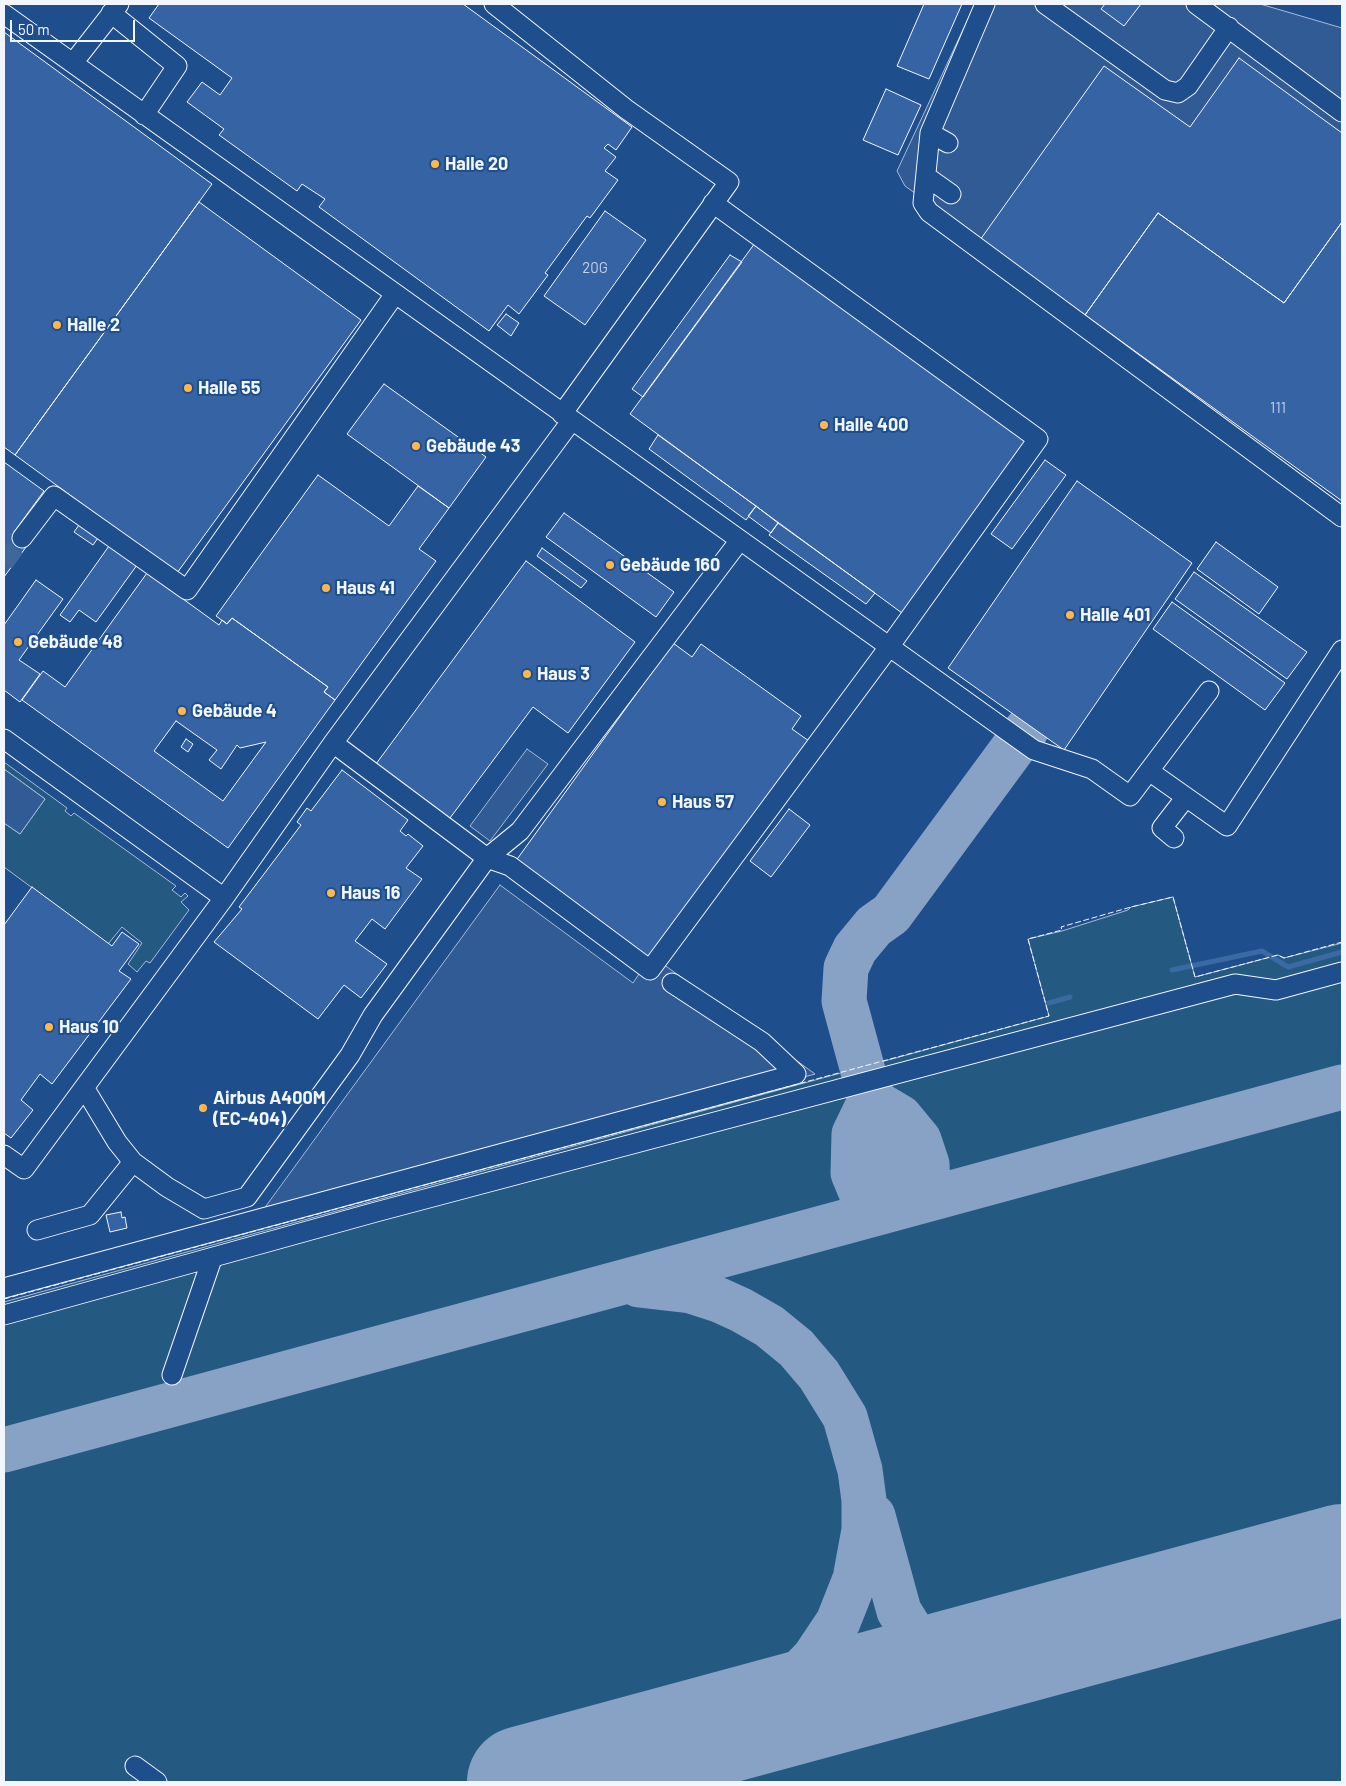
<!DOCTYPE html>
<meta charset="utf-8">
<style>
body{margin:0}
#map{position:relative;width:1346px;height:1786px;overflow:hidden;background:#1f4e8c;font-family:Barlow,sans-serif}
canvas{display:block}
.frame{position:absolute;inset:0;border:5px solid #f2f6ff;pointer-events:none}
.scale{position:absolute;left:10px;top:20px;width:125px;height:22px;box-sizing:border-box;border:2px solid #f2f6ff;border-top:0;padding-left:6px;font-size:15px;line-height:18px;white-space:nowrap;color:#f2f6ff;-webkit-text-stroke:4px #1f4e8c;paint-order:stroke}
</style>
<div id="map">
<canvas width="1346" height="1786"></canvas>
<div class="frame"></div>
<div class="scale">50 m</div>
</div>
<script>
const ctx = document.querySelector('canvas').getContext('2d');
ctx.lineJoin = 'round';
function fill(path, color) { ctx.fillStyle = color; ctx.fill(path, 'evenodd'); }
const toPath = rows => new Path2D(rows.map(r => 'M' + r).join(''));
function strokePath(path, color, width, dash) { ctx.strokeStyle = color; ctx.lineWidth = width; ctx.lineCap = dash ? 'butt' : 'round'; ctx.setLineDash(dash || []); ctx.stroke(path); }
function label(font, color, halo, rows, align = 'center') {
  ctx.font = font + ' Barlow,sans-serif'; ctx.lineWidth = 4; ctx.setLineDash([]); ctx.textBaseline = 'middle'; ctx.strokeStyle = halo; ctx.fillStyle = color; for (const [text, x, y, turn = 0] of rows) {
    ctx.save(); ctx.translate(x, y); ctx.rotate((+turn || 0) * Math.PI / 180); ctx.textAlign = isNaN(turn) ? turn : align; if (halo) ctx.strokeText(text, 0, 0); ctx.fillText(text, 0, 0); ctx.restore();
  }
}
const green = toPath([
 [4,762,67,808,65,811,71,816,74,813,176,886,172,890,181,897,185,893,188,896,181,902,189,910,150,963,146,961,137,972,128,964,142,943,122,927,108,944,4,867,4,823,20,834,45,799,4,769,4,762],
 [1173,897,1195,977,1278,955,1284,958,1342,943,1342,1782,4,1782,4,1302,1049,1016,1028,939,1062,931,1128,910,1131,907,1173,897]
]);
const parking = toPath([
 [975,4,1260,4,1342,28,1342,222,1284,303,1158,213,1085,315,905,186,897,171,975,4],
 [527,749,548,764,490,841,470,826,527,749],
 [4,769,45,799,20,834,4,823,4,769],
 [500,885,633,983,641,971,653,979,663,964,815,1074,269,1222,266,1206,500,885]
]);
const stream = toPath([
 [1172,970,1262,951,1288,967,1342,952],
 [1049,1003,1070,997]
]);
const taxiway = toPath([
 [869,1093,869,1103,854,1134,853,1173,863,1197,874,1208,882,1211],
 [869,1093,878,1104,900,1117,919,1140,927,1164,928,1188,921,1201],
 [924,1200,911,1197,892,1178,844,1001,846,968,855,949,874,926,891,914,1027,729],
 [639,1285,691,1291,719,1300,741,1310,769,1326,796,1348,819,1375,845,1417,860,1470,864,1500,864,1530,855,1579,838,1622,814,1658,785,1688,767,1701,731,1721,683,1739],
 [4,1450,1342,1087],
 [873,1516,899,1611,912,1632,923,1643,944,1654,968,1656,997,1654]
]);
const runway = toPath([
 [523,1782,1342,1560]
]);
const building = toPath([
 [159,4,463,4,632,127,616,150,608,144,604,148,616,157,605,171,618,180,590,218,587,216,545,273,548,275,519,314,508,305,489,331,319,207,325,199,302,184,297,191,219,135,224,129,187,102,202,82,220,95,232,78,149,18,159,4],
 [924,4,962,4,929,79,897,66,924,4],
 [1105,4,1141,4,1124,26,1101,9,1105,4],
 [4,32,212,184,15,455,4,447,4,32],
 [1239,58,1342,133,1342,222,1284,303,1158,213,1085,315,980,240,1104,66,1190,127,1239,58],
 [886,89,921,105,898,155,863,140,886,89],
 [199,202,361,320,177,573,15,455,199,202],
 [605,211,646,240,585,325,544,296,605,211],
 [1158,213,1284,303,1342,222,1342,501,1085,315,1158,213],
 [755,243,1027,441,902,613,630,414,755,243],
 [730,255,742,262,643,397,632,389,730,255],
 [506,314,519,323,511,336,497,325,506,314],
 [384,384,486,457,449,508,347,434,384,384],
 [658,435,756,506,746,520,649,449,658,435],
 [1045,460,1066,475,1012,549,991,534,1045,460],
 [4,462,44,491,14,532,29,543,4,577,4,462],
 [318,475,389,526,418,486,449,508,419,549,436,561,335,700,324,692,328,687,232,618,227,624,216,616,318,475],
 [1077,481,1192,563,1064,750,948,668,1077,481],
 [756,506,778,523,771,533,748,516,756,506],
 [564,513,674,592,656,617,546,537,564,513],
 [778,523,875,593,866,604,769,535,778,523],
 [79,525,98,538,93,545,74,532,79,525],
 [1216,542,1278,587,1259,614,1197,569,1216,542],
 [109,546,137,565,96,622,79,610,70,622,60,615,109,546],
 [542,548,587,581,581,588,537,556,542,548],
 [526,561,635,642,568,733,533,707,447,822,373,768,526,561],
 [1194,572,1307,652,1287,679,1175,599,1194,572],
 [147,573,219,625,222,620,227,624,232,618,328,687,324,692,335,700,228,848,22,700,43,671,65,687,147,573],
 [176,721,217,750,209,760,221,769,237,745,240,748,266,742,223,801,154,751,176,721],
 [36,580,63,599,19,660,40,674,20,702,4,690,4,625,36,580],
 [1172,602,1285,683,1265,710,1153,629,1172,602],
 [673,643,692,657,701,644,801,716,792,729,809,741,650,960,515,862,673,643],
 [186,739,193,744,188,752,181,747,186,739],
 [342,770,408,820,400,831,406,836,408,834,423,846,406,868,422,879,385,929,372,919,355,941,387,964,361,998,344,985,318,1019,214,942,242,909,239,907,301,825,297,822,307,808,311,811,342,770],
 [789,809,810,825,771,877,750,861,789,809],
 [32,887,112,946,122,932,139,944,119,971,131,979,52,1084,40,1074,21,1100,33,1110,11,1138,4,1133,4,925,32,887],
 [121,1212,122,1218,125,1217,127,1228,110,1232,106,1215,121,1212]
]);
const minorTunnel = toPath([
 [4,563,22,538]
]);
const minor = toPath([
 [494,4,626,109,729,182,562,414],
 [985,4,930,133,923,203,929,212,1342,517],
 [1045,4,1165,90,1178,93,1188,86,1229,27],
 [1196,4,1342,112],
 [111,13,177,66,144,115],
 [4,14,1034,750,1092,769,1130,796,1209,691],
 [73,63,119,4],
 [930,133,948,143],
 [927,177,951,194],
 [22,538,54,496,187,590,395,294],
 [4,739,224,898],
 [333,743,487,858,510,866,650,970,889,647,1038,439,713,203],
 [1149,771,1227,826,1342,650],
 [1174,838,1162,828,1186,797],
 [85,1089,117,1142,133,1162,167,1187,204,1209,247,1197,350,1055,373,1015,487,858,520,831,740,540],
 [4,1155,24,1169,224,898,333,743,572,420],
 [37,1230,90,1215,133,1162],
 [4,1288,796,1074,762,1042,672,983],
 [4,1315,376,1212,1235,984,1276,990,1342,972],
 [172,1375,212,1259],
 [135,1766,157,1782]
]);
const fence = toPath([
 [4,1299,1049,1016,1028,939,1062,930,1061,927,1131,907,1173,897,1195,977,1278,955,1284,958,1342,942]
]);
const markers = [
 [435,164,5,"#ffb74d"],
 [57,325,5,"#ffb74d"],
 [188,388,5,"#ffb74d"],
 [824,425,5,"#ffb74d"],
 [416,446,5,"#ffb74d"],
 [610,565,5,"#ffb74d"],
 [326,588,5,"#ffb74d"],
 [1070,615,5,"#ffb74d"],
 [18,642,5,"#ffb74d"],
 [527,674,5,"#ffb74d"],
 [182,711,5,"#ffb74d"],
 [662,802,5,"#ffb74d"],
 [331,893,5,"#ffb74d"],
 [49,1027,5,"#ffb74d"],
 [203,1108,5,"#ffb74d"]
];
const numberNames = [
 ["20G",595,268],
 ["111",1278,408]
];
const poiNames = [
 ["Halle 20",445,164],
 ["Halle 2",67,325],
 ["Halle 55",198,388],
 ["Halle 400",834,425],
 ["Gebäude 43",426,446],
 ["Gebäude 160",620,565],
 ["Haus 41",336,588],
 ["Halle 401",1080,615],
 ["Gebäude 48",28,642],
 ["Haus 3",537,674],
 ["Gebäude 4",192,711],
 ["Haus 57",672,802],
 ["Haus 16",341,893],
 ["Haus 10",59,1027],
 ["Airbus A400M",213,1098],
 ["(EC-404)",213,1119]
];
fill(green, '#245a82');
strokePath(green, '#a8bbd7', 1);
fill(parking, '#305b95');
strokePath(parking, '#a8bbd7', 1);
strokePath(stream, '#3b69a3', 5);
strokePath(taxiway, '#88a2c6', 45);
strokePath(runway, '#88a2c6', 112);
fill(building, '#3563a3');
strokePath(building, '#f2f6ff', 1);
strokePath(minorTunnel, '#3f679d', 19, [19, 9]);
strokePath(minor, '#f2f6ff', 21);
strokePath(minor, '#1f4e8c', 19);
strokePath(fence, '#f2f6ff', 1, [6, 2.5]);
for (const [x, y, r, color] of markers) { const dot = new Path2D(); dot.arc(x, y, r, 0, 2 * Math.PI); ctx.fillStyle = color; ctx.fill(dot); strokePath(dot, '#1f4e8c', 2); }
label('15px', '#c3d1e8', null, numberNames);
label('bold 18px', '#f2f6ff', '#1f4e8c', poiNames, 'left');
</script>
